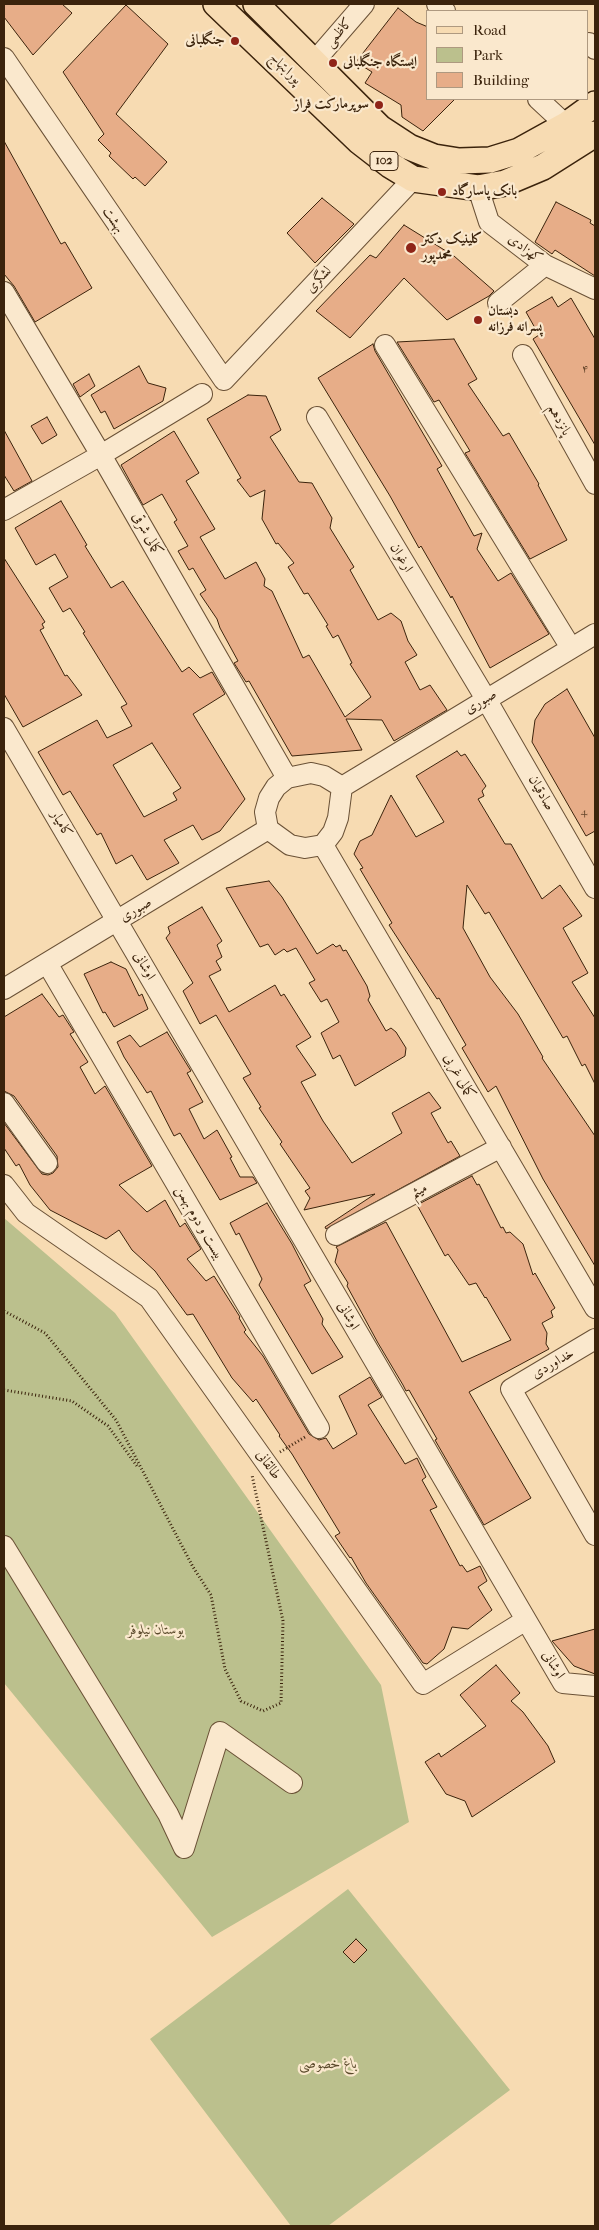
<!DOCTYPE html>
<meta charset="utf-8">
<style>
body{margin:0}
#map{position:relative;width:599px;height:2230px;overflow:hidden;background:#f7dbb2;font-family:"IM FELL French Canon",serif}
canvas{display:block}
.frame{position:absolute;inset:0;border:5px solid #3b230c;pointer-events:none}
.legend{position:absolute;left:426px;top:10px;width:162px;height:90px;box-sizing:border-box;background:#fae8cd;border:1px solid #ae9980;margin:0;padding:6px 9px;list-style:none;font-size:15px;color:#3b230c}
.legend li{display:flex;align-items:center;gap:10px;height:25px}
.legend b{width:25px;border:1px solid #ae9980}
</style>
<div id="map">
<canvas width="599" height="2230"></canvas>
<div class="frame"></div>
<ul class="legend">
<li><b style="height:6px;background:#f7dbb2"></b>Road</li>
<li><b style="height:14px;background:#bbc08d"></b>Park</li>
<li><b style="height:14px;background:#e7ad88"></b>Building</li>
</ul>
</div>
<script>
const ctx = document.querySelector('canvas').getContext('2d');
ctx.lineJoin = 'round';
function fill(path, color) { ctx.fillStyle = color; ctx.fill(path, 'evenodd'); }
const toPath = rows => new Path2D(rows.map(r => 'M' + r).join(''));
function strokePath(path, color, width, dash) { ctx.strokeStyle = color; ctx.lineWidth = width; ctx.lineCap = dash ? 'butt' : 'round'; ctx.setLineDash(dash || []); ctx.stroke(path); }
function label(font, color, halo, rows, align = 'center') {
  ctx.font = font + ' "IM FELL French Canon",Amiri,serif'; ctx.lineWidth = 4.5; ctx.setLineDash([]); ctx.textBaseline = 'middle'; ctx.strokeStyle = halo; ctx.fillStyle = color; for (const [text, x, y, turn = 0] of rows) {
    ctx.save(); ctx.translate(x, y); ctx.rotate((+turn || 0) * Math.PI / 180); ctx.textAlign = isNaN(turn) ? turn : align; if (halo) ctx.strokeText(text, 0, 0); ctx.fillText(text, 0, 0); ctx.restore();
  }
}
const green = toPath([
 [4,1218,115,1313,381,1685,409,1822,212,1937,4,1683],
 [348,1889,510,2090,328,2226,291,2226,150,2039]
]);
const building = toPath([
 [4,4,62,4,72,13,33,55,4,17,4,4],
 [126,5,168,44,116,114,167,162,145,186,135,177,133,179,109,156,111,153,98,140,104,134,63,72,126,5],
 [398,8,416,22,428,27,428,99,455,99,423,131,402,117,401,105,365,83,372,72,356,62,398,8],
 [4,141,61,244,65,242,92,288,35,322,14,286,4,274,4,141],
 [322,198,354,224,315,263,287,233,322,198],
 [556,202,591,220,590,223,595,226,595,276,555,250,552,254,535,242,556,202],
 [404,225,454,256,494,291,489,296,447,320,404,278,350,338,316,311,370,255,376,258,404,225],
 [552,297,558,307,571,298,595,339,595,445,533,339,539,335,526,312,552,297],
 [454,339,477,379,468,384,503,436,509,433,539,484,538,485,567,540,530,559,465,453,470,451,439,400,434,402,397,342,454,339],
 [373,344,375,351,442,466,437,469,474,536,482,533,477,549,498,581,511,573,549,634,490,668,452,596,451,598,421,546,419,548,390,496,318,378,373,344],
 [139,366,148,383,166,388,163,401,114,429,105,411,101,413,91,395,139,366],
 [89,374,95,386,80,397,73,384,89,374],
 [248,395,266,396,281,430,270,437,299,482,312,483,332,518,330,528,354,567,350,570,378,620,391,613,401,621,408,641,417,655,405,662,420,690,430,685,447,710,394,741,382,720,346,719,362,750,292,756,249,681,246,682,234,663,238,661,220,628,217,619,200,594,206,590,193,568,189,570,178,551,188,546,174,522,177,520,162,494,143,505,121,465,174,431,199,473,186,481,215,529,200,537,225,579,256,562,265,579,264,586,272,591,303,658,309,655,345,717,371,697,350,664,352,663,338,635,333,638,326,626,328,625,308,593,304,594,288,567,294,563,278,543,276,544,262,519,265,490,250,497,237,480,241,478,207,419,248,395],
 [47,417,57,435,42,444,31,426,47,417],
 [4,430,32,481,14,491,4,475,4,430],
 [61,501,87,545,85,546,111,588,123,581,182,672,189,667,200,678,212,672,225,694,193,714,245,799,220,831,202,840,193,825,164,840,179,863,147,880,132,855,116,864,101,833,97,835,70,791,63,795,38,752,97,720,107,738,132,726,121,707,127,704,83,633,85,632,70,608,63,612,49,588,68,577,55,554,36,565,15,528,61,501],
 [152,743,181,788,173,793,177,800,144,817,113,765,152,743],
 [4,558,45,622,42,624,44,628,40,630,65,676,67,675,82,695,23,727,4,694,4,558],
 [567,689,595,738,595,831,586,836,532,742,535,720,545,704,567,689],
 [457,751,461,756,465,754,486,786,482,791,484,796,478,799,505,844,511,844,542,899,560,885,582,916,563,928,588,973,572,982,595,1018,595,1084,585,1064,582,1066,567,1036,563,1038,489,912,485,914,467,885,463,928,490,977,518,1014,543,1057,542,1058,595,1136,595,1266,543,1179,496,1086,488,1092,462,1048,466,1045,439,998,437,999,389,925,392,923,360,869,363,868,354,854,360,841,372,835,391,795,416,837,444,822,416,776,457,751],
 [269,881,282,897,317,954,333,944,336,947,340,945,343,951,346,950,367,986,370,996,368,1000,386,1031,391,1028,396,1032,406,1048,405,1056,355,1086,340,1055,333,1059,321,1033,339,1022,327,999,321,1002,309,983,315,980,296,948,287,952,284,949,275,955,268,944,260,947,226,888,269,881],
 [202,907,222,941,217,945,222,957,216,961,221,970,209,976,229,1012,275,985,281,996,284,994,311,1037,296,1046,316,1075,301,1082,323,1121,352,1163,402,1133,392,1113,429,1092,441,1108,431,1113,448,1143,451,1141,460,1156,326,1229,325,1227,375,1194,304,1210,310,1198,305,1191,310,1188,280,1144,282,1142,259,1108,261,1107,243,1078,251,1074,216,1015,200,1024,183,991,193,983,166,938,170,933,168,927,202,907],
 [111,962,126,969,139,996,142,994,148,1009,114,1027,105,1012,103,1013,84,974,111,962],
 [42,994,59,1017,63,1015,74,1032,70,1034,88,1062,80,1067,95,1094,105,1086,152,1166,119,1185,147,1212,165,1200,180,1227,185,1223,201,1249,187,1259,206,1281,214,1276,240,1317,239,1318,246,1330,244,1332,263,1356,309,1434,319,1440,326,1438,333,1449,357,1434,339,1396,370,1377,382,1397,368,1405,405,1464,417,1458,426,1477,422,1480,437,1507,430,1510,460,1566,462,1565,467,1572,480,1566,487,1581,478,1587,492,1610,468,1629,452,1627,444,1649,427,1664,423,1663,366,1583,351,1557,350,1558,335,1536,340,1533,292,1454,279,1436,280,1435,256,1399,253,1402,232,1378,193,1314,187,1315,155,1271,132,1250,119,1230,106,1239,50,1210,30,1185,19,1164,16,1166,4,1148,4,1123,42,1174,48,1175,53,1173,58,1167,57,1156,14,1096,4,1091,4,1017,42,994],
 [167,1032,191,1071,187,1073,203,1102,189,1109,204,1139,217,1130,232,1157,230,1158,240,1177,253,1177,257,1183,220,1200,180,1133,174,1136,151,1091,147,1093,124,1057,117,1042,130,1035,140,1047,167,1032],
 [472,1176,477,1185,479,1184,501,1228,503,1227,506,1233,510,1232,523,1244,533,1275,535,1273,555,1308,551,1311,553,1317,542,1323,547,1333,546,1344,549,1349,469,1392,531,1498,484,1525,435,1440,437,1439,409,1390,406,1391,403,1385,378,1343,347,1286,348,1283,335,1262,338,1250,336,1247,386,1222,462,1362,511,1340,486,1297,485,1298,476,1283,469,1285,448,1254,445,1256,417,1205,472,1176],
 [267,1203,292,1244,311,1281,304,1285,323,1319,322,1324,343,1357,312,1374,259,1285,262,1279,239,1233,236,1235,230,1223,267,1203],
 [595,1629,595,1674,574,1666,552,1641,595,1629],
 [496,1665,520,1693,511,1701,523,1712,548,1746,555,1762,472,1817,465,1801,446,1794,425,1762,439,1753,441,1757,486,1726,460,1695,496,1665],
 [356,1939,367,1950,354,1963,343,1952,356,1939]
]);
const path = toPath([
 [4,1311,45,1333,116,1420,193,1567,211,1595,225,1669,241,1701,263,1711,281,1703,283,1621,252,1475],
 [4,1390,72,1401,108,1426,137,1466],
 [280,1452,305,1437]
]);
const minor = toPath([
 [437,4,445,11],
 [589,43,595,49],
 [4,58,224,380,413,179],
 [313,63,364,4],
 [538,99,566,125],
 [478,188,489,222,545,265,595,289],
 [4,292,101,455,287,778],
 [498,303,545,265],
 [385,345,571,648],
 [523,355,595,484],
 [317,417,486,699,595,888],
 [4,510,101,455,202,394],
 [4,728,563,1683,595,1686],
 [311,773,324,776,342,787,338,818,333,832,323,845,305,848,290,845,268,829,265,812,269,798,276,787,287,778,311,773],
 [342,787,595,634],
 [323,845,595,1308],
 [47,963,319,1428],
 [4,989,268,829],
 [4,1103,47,1163],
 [4,1185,26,1213,149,1298,423,1684,526,1620],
 [336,1235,501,1147],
 [595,1339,511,1389,595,1535],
 [4,1546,168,1814,184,1848,220,1732,292,1783]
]);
const major = toPath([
 [216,4,359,141,390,165,413,179,478,188,505,183,543,167,595,134],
 [256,4,380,128,409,147,434,157,459,161,490,160,519,151,566,125,595,104]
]);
const markers = [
 [235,41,5,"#8f2418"],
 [333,63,5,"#8f2418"],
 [379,105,5,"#8f2418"],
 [442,192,5,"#8f2418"],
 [411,248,6,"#8f2418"],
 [478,320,5,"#8f2418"]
];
const numberNames = [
 ["۴",585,369],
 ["4",584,812]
];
const shields = [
 [384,161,28]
];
const shieldNames = [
 ["102",384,161]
];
const streetNames = [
 ["کاظمی",339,33,-49],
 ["پورابتهاج",285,69,44],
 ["بهشت",113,220,56],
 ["کهزادی",525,249,37],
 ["لشگری",319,280,-47],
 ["پانزدهم",559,420,61],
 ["کمالی شرقی",147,534,60],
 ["ارغوان",401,558,59],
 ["صبوری",481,702,-31],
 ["صادقیان",541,793,60],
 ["کامیار",61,824,60],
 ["صبوری",136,910,-31],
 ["اوشانی",144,966,60],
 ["کمالی غربی",459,1076,60],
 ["میثم",419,1191,-28],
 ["بیست و دوم بهمن",199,1223,60],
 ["اوشانی",348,1316,60],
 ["خداوردی",553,1364,-30],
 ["طالقانی",268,1465,55],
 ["اوشانی",553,1665,58]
];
const poiNames = [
 ["جنگلبانی",225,41,"right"],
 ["ایستگاه جنگلبانی",343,63],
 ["سوپرمارکت فراز",369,105,"right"],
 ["بانک پاسارگاد",452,192],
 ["کلینیک دکتر",422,240],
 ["محمدپور",422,256],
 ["دبستان",488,312],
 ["پسرانه فرزانه",488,328]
];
const parkNames = [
 ["بوستان نیلوفر",156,1631],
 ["باغ خصوصی",328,2065]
];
fill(green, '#bbc08d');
fill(building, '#e7ad88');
strokePath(building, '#3b230c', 1);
strokePath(minor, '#6a5136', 22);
strokePath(major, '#3b230c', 28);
strokePath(path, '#3b230c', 3, [1, 2.5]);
strokePath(minor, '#fae8cd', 20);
strokePath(major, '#f7dbb2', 25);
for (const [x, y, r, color] of markers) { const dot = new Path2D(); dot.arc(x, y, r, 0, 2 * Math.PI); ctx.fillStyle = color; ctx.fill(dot); strokePath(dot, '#fae8cd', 2); }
label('11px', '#66462b', null, numberNames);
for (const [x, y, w] of shields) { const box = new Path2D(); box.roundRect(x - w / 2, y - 9.5, w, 19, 4); ctx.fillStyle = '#fae8cd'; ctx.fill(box); strokePath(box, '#3b230c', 1); }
label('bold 12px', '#3b230c', null, shieldNames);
label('14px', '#3b230c', '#fae8cd', streetNames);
label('bold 14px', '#3b230c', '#fae8cd', poiNames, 'left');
label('italic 14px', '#5b4a2c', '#fae8cd', parkNames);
</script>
